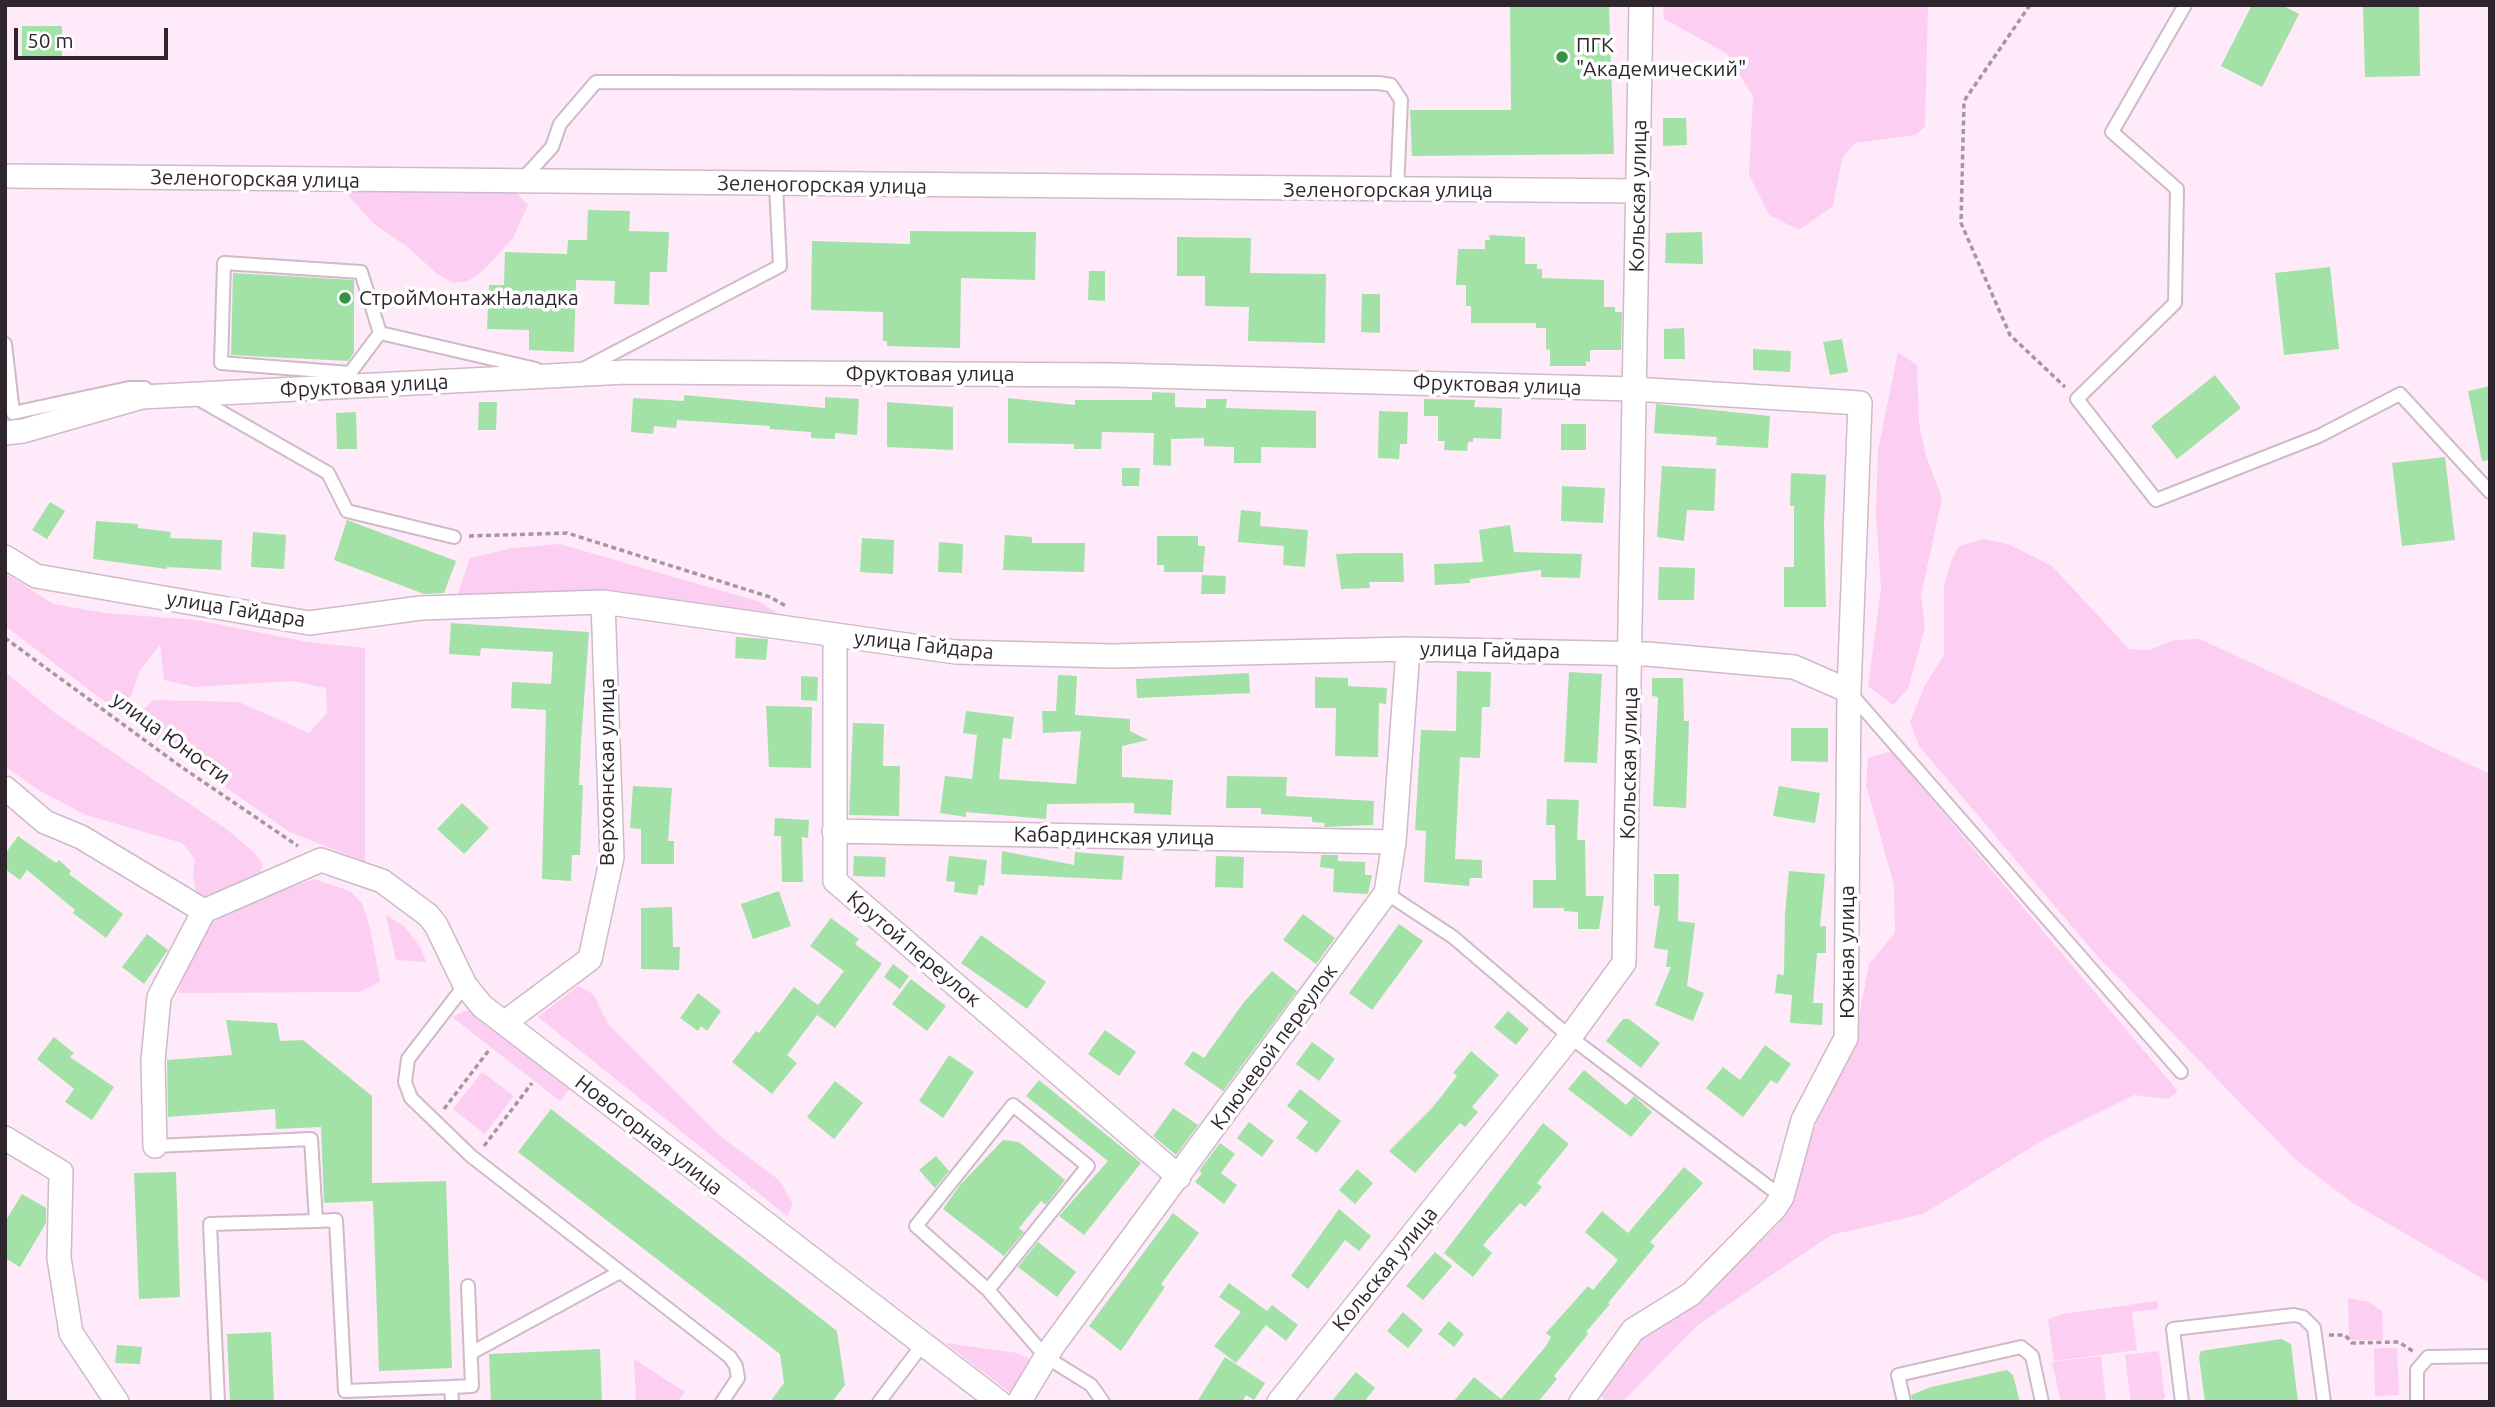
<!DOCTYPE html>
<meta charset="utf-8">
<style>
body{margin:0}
#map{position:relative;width:2495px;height:1407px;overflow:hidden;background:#ffeaf9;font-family:Ubuntu,sans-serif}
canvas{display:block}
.frame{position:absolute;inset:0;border:7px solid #2e262c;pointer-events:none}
.scale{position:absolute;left:14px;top:28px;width:154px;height:32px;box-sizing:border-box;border:4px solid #2e262c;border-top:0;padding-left:9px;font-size:21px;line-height:24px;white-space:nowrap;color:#2e262c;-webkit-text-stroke:5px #fff;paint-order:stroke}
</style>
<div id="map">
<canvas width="2495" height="1407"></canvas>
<div class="frame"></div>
<div class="scale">50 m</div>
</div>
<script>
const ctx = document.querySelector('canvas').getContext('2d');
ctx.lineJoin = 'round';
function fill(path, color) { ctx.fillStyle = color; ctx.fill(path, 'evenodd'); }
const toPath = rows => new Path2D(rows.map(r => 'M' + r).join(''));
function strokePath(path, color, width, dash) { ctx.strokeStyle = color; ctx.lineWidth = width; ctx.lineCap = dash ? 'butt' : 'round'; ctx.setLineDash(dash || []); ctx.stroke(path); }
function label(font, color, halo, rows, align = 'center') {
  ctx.font = font + ' Ubuntu,sans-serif'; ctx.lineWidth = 7; ctx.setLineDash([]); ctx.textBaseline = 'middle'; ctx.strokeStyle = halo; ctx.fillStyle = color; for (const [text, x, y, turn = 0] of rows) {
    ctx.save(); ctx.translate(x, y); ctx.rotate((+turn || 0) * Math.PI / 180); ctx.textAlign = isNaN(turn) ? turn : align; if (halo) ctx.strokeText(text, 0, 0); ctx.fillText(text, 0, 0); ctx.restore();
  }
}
const green = toPath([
 [1663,5,1928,5,1925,126,1916,135,1855,143,1842,158,1833,206,1799,230,1769,215,1749,175,1753,96,1726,53,1664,19],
 [511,187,528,205,513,238,484,270,468,281,454,283,437,274,409,248,374,224,344,191],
 [1898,352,1917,365,1919,423,1925,453,1942,498,1921,595,1925,627,1908,689,1893,705,1868,686,1881,589,1876,513,1878,450],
 [1984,539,2008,544,2052,566,2129,649,2150,650,2174,640,2200,639,2490,774,2490,1283,2353,1203,2297,1161,2098,957,1919,746,1910,722,1925,685,1944,655,1944,586,1952,559,1959,546],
 [560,544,760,602,786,619,456,599,470,558,513,548],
 [5,573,53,604,105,613,196,620,308,642,365,648,365,862,288,831,138,726,139,713,154,700,239,702,309,733,327,713,326,688,292,681,194,687,164,680,160,645,140,670,124,716,5,626],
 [5,672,55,713,225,828,255,853,263,865,260,874,237,888,208,898,196,892,193,876,195,859,182,843,86,815,38,790,5,766],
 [1891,751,2178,1091,2168,1099,2134,1095,2045,1139,1923,1214,1831,1235,1698,1325,1622,1402,1606,1402,1598,1391,1631,1343,1685,1307,1779,1224,1808,1142,1854,1043,1869,964,1895,933,1894,885,1866,785,1868,758],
 [314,879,350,891,362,903,371,932,380,982,359,992,178,993,193,946,208,925,244,905],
 [386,915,404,926,421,948,426,962,396,960],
 [578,986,593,994,608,1024,719,1135,779,1180,793,1204,787,1216,538,1017],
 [465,1011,475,1011,573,1085,560,1101,452,1017],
 [482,1072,514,1096,485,1134,453,1109],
 [2348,1298,2369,1302,2382,1311,2383,1340,2349,1340],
 [2157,1301,2158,1309,2132,1312,2137,1350,2054,1361,2048,1319,2063,1314],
 [945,1343,1017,1353,1036,1362,1012,1394],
 [2374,1348,2397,1348,2399,1395,2375,1396],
 [2159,1351,2165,1398,2157,1402,2131,1402,2125,1355],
 [2101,1356,2106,1402,2061,1402,2052,1362],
 [634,1359,685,1392,678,1402,636,1402]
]);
const building = toPath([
 [1510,5,1609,5,1614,154,1412,156,1410,110,1511,110],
 [2252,5,2282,5,2299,14,2262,87,2221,66],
 [2363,5,2419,5,2420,76,2365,77],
 [22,26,62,26,62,60,22,60],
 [1663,118,1686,118,1687,145,1663,146],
 [588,210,630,211,629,231,669,232,667,272,650,272,649,305,614,304,615,281,576,280,574,352,529,350,529,330,487,329,489,285,504,285,505,252,567,254,568,240,587,240],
 [910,231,1036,232,1035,280,961,278,960,348,887,346,887,341,883,341,883,312,811,310,812,241,910,244],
 [1702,232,1703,264,1665,263,1666,233],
 [1489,235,1525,237,1525,264,1537,264,1537,269,1542,269,1542,278,1604,280,1604,307,1615,307,1615,312,1622,312,1621,350,1590,350,1590,362,1586,361,1586,366,1550,366,1550,349,1546,350,1546,328,1536,328,1536,323,1471,323,1471,306,1466,306,1466,285,1456,285,1458,249,1485,249,1485,240,1490,240],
 [1177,237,1251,238,1250,273,1326,274,1325,343,1248,341,1249,307,1205,306,1205,276,1177,276],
 [2330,267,2339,349,2284,355,2275,273],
 [1089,271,1105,271,1105,301,1088,300],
 [233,273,354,280,354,353,348,361,231,355],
 [1362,294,1380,294,1380,333,1361,332],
 [1684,328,1685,359,1664,359,1664,329],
 [1842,339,1848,372,1830,375,1823,342],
 [1753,349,1791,351,1790,372,1753,370],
 [2215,375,2241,408,2177,459,2151,426],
 [2490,386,2490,460,2482,461,2468,391],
 [1152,392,1175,393,1175,407,1206,408,1206,399,1227,399,1226,408,1316,411,1316,448,1261,447,1261,463,1234,463,1234,447,1204,446,1204,438,1171,439,1171,466,1153,465,1154,433,1102,432,1101,449,1074,449,1074,444,1008,443,1008,398,1075,405,1075,400,1152,400],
 [684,395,825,408,825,397,859,399,857,435,835,433,835,439,811,438,811,432,770,429,770,426,677,420,676,428,654,426,653,434,631,432,633,398,684,401],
 [1424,399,1475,400,1474,407,1502,408,1501,439,1473,438,1473,442,1468,442,1467,451,1444,450,1445,441,1438,441,1438,416,1424,416],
 [479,402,497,402,496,430,478,430],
 [887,402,953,407,953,450,887,447],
 [1656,404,1770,416,1768,448,1716,445,1717,437,1654,433],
 [1379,411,1408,412,1407,444,1400,444,1399,459,1378,458],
 [356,412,357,449,337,449,336,413],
 [1561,424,1586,424,1586,450,1561,450],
 [2445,457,2455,540,2402,546,2392,463],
 [1662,466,1716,469,1714,511,1687,510,1684,541,1657,537],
 [1122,468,1140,468,1139,486,1122,486],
 [1791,473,1826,475,1824,524,1826,607,1784,607,1784,567,1794,567,1794,506,1790,506],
 [1562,486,1605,488,1603,523,1561,521],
 [50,502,65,511,47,539,32,530],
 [1241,510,1261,512,1260,526,1308,530,1305,567,1283,565,1284,546,1238,542],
 [347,520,456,561,444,593,424,594,334,560],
 [96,521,138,524,138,528,171,532,170,538,222,540,221,570,167,567,167,569,93,559],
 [1510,525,1514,552,1582,554,1580,578,1541,577,1541,570,1470,579,1470,583,1435,585,1434,564,1483,562,1479,530],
 [253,532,286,535,284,569,251,567],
 [1005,535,1032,537,1032,543,1085,543,1084,572,1003,570],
 [1157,536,1198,536,1198,546,1205,546,1203,572,1164,572,1164,565,1157,565],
 [862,538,894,540,893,574,860,572],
 [939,542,963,544,962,573,938,572],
 [1358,553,1403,553,1404,582,1369,582,1370,588,1341,589,1336,554],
 [1659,567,1695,568,1694,600,1658,600],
 [1202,575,1226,576,1225,594,1201,594],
 [451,623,589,632,581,742,579,785,583,785,580,855,572,855,571,881,542,879,546,710,511,708,512,682,551,684,553,652,481,648,480,656,449,654],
 [736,637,768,639,766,660,735,658],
 [1457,671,1491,672,1490,707,1482,707,1480,758,1460,757,1455,859,1482,860,1482,878,1470,878,1469,886,1424,882,1426,831,1415,830,1421,730,1456,731],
 [1569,672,1602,674,1597,763,1564,762],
 [1249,673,1250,693,1137,698,1136,679],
 [1058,675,1077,676,1075,715,1130,719,1130,731,1148,740,1122,746,1122,777,1173,780,1171,815,1134,813,1134,803,1047,804,1046,819,966,812,966,817,940,813,945,776,972,779,977,735,963,733,966,711,1014,717,1011,739,1003,738,999,779,1076,784,1081,731,1043,733,1042,711,1056,711],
 [801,676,818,677,817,701,801,700],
 [1315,677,1348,678,1348,686,1387,688,1386,704,1379,703,1378,757,1335,756,1336,708,1315,708],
 [1652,678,1683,678,1684,721,1689,721,1686,808,1653,806,1658,697,1652,696],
 [766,706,812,707,811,768,769,767],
 [853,723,884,724,883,766,900,766,899,816,849,815],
 [1791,728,1828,728,1828,762,1791,761],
 [1227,776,1287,777,1286,796,1374,801,1373,825,1324,827,1325,823,1312,822,1312,817,1261,814,1261,808,1226,808],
 [633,786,672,788,668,841,674,841,674,864,641,864,641,829,630,828],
 [1779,786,1820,793,1815,823,1773,816],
 [1547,799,1579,800,1577,840,1585,840,1586,896,1604,896,1599,929,1578,929,1578,912,1564,911,1564,908,1533,908,1533,880,1556,880,1555,825,1546,825],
 [462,803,489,828,464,854,437,829],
 [775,818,809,820,808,838,802,837,803,882,782,882,781,836,774,836],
 [18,836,56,863,59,860,71,871,69,874,123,914,106,938,73,913,75,910,27,870,20,880,5,869,5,854],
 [1002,851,1074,865,1075,852,1124,856,1122,880,1001,874],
 [1321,855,1338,855,1338,861,1365,862,1365,875,1372,875,1368,894,1333,892,1334,869,1320,867],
 [854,856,886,857,885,877,853,876],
 [949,856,987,860,984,886,979,885,977,895,954,892,955,882,946,881],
 [1216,856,1244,857,1243,888,1215,887],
 [1789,871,1825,874,1820,926,1826,926,1826,953,1817,953,1813,1003,1823,1003,1822,1025,1790,1023,1792,995,1775,993,1777,974,1784,975,1785,914],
 [1654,874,1679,874,1678,921,1695,923,1687,986,1704,993,1693,1021,1655,1005,1671,967,1666,967,1668,950,1654,948,1660,906,1654,906],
 [779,891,791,926,753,939,741,904],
 [672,907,673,947,680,947,679,970,641,969,641,908],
 [1303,914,1335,938,1316,964,1283,940],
 [831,918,859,939,855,944,882,964,835,1028,817,1015,787,1055,797,1063,772,1094,732,1062,756,1031,759,1033,794,987,818,1005,844,971,810,946],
 [1399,924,1423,941,1372,1010,1349,993],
 [147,934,168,950,144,984,122,967],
 [981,935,1046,982,1027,1009,961,963],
 [893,964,909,976,900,989,884,977],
 [1272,971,1297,991,1223,1091,1184,1064,1193,1051,1204,1058,1244,1002],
 [911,979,946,1006,927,1031,892,1004],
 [698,993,721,1011,707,1031,701,1026,698,1031,680,1018],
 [1508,1011,1529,1029,1516,1045,1494,1027],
 [1623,1019,1629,1019,1660,1043,1641,1068,1606,1041],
 [226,1020,277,1023,280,1041,303,1040,372,1096,372,1183,446,1181,452,1368,379,1371,373,1201,324,1203,321,1127,276,1129,275,1109,168,1117,167,1060,232,1055],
 [1105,1030,1136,1052,1119,1076,1088,1054],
 [54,1037,74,1053,70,1057,114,1087,92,1120,65,1102,74,1089,37,1059],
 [1312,1042,1335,1059,1319,1081,1296,1064],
 [1765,1045,1791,1064,1777,1084,1771,1080,1743,1117,1706,1088,1723,1067,1740,1080],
 [1471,1051,1499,1075,1472,1107,1478,1112,1465,1127,1460,1123,1415,1173,1389,1151,1433,1107,1457,1076,1453,1073],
 [949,1055,974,1072,943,1118,919,1101],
 [1584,1070,1626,1105,1634,1096,1652,1112,1631,1137,1568,1089],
 [1039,1080,1141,1163,1084,1235,1059,1216,1108,1161,1026,1096],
 [835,1081,863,1103,834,1139,807,1117],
 [1300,1089,1341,1121,1317,1153,1296,1138,1308,1122,1287,1106],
 [1173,1108,1198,1125,1176,1155,1153,1136],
 [551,1109,837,1331,845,1385,832,1402,770,1402,784,1383,780,1354,518,1152],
 [1249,1122,1274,1141,1262,1157,1237,1138],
 [1543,1123,1569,1144,1537,1183,1542,1187,1525,1207,1520,1203,1483,1245,1492,1253,1473,1277,1444,1253],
 [1003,1140,1019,1142,1065,1180,1046,1205,1041,1201,1019,1228,1024,1232,1004,1256,943,1209,960,1185],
 [1220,1143,1235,1154,1221,1173,1237,1185,1224,1204,1195,1182,1202,1173,1199,1171],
 [936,1156,949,1171,935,1188,919,1170],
 [1684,1167,1703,1183,1650,1242,1655,1246,1608,1303,1610,1304,1586,1332,1588,1334,1554,1376,1557,1379,1538,1402,1453,1402,1474,1377,1501,1399,1546,1346,1551,1337,1546,1333,1588,1286,1593,1290,1618,1260,1585,1232,1602,1211,1628,1233],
 [1357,1169,1373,1183,1355,1204,1339,1190],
 [176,1172,180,1297,139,1299,134,1173],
 [22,1194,46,1208,46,1223,20,1267,5,1258,5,1222],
 [1339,1209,1371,1236,1359,1251,1345,1240,1308,1289,1291,1276],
 [1173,1213,1199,1233,1161,1284,1165,1287,1121,1351,1089,1326],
 [1038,1242,1076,1272,1057,1297,1018,1267],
 [1435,1252,1452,1266,1423,1300,1406,1286],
 [1229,1283,1267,1311,1272,1305,1298,1325,1286,1341,1266,1325,1236,1363,1214,1346,1241,1312,1219,1297],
 [1403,1312,1423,1330,1408,1348,1387,1331],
 [1449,1321,1464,1334,1454,1347,1438,1334],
 [271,1332,274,1402,230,1402,227,1334],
 [2281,1339,2291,1344,2298,1402,2205,1402,2199,1357,2201,1351],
 [117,1345,142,1347,140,1364,115,1363],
 [600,1349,602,1402,491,1402,489,1354],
 [1225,1357,1265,1383,1254,1400,1246,1395,1242,1402,1197,1402],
 [2007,1370,2013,1375,2020,1402,1913,1402,1911,1395,1931,1387],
 [1356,1372,1375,1388,1364,1402,1331,1402]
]);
const path = toPath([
 [2030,5,1964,101,1961,223,2010,335,2065,387],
 [469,536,567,533,770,597,786,606],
 [5,638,180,766,298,846],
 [444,1109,489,1050],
 [484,1146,532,1083],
 [2329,1335,2345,1335,2352,1343,2399,1342,2414,1352]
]);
const service = toPath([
 [2185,5,2112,132,2177,189,2175,303,2077,399,2156,500,2319,436,2400,394,2490,492],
 [521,181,552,147,560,124,596,82,1378,83,1391,85,1401,100,1397,191],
 [380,333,536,369],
 [5,344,13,413,129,388,145,388],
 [581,370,780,266,776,185],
 [333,384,350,373,380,333,361,272,224,263,221,363,350,373],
 [195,397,328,473,347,511,454,537],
 [1851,694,2181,1072],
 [1386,893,1453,937,1570,1037,1782,1197],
 [465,985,408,1059,405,1082,411,1098,471,1156,730,1357,736,1366,738,1378,722,1402],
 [155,1146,311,1139,316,1221,336,1220,345,1391,451,1387],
 [988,1290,1088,1166,1013,1105,916,1226,988,1290,1046,1357,1091,1385,1103,1402],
 [471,1353,620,1272],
 [218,1402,210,1224,316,1221],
 [452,1402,451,1387,472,1386,468,1286],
 [879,1402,923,1344],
 [1904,1402,1898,1375,2021,1347,2032,1356,2042,1402],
 [2182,1402,2173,1329,2294,1315,2303,1317,2314,1328,2324,1402],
 [2417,1402,2417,1370,2428,1357,2490,1356]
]);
const minor = toPath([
 [5,176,1638,191],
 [5,433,23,431,142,397,626,372,1113,375,1634,389,1860,403,1849,691,1846,1038,1803,1120,1782,1197,1774,1209,1691,1294,1633,1330,1581,1402],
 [5,557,36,576,309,623,421,608,603,602,956,652,1113,656,1408,649,1647,654,1794,667,1849,691],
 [835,636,835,881,1179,1177],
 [5,788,45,822,81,837,204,911,321,860,382,881,428,915,436,925,465,985,482,1006,999,1402],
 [834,831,1394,842],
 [504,1023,590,959,612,857,603,602],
 [5,1138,61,1172,59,1258,71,1333,117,1402],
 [155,1146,153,1061,159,997,204,911],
 [1019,1402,1052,1347,1386,893,1394,842,1408,649],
 [1279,1402,1570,1037,1624,963,1641,5]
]);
const markers = [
 [1562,57,7,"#369244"],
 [345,298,7,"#369244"]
];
const poiNames = [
 ["ПГК",1576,45],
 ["\"Академический\"",1576,69],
 ["СтройМонтажНаладка",359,298]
];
const streetNames = [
 ["Зеленогорская улица",255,179,1],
 ["Зеленогорская улица",822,185,1],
 ["Зеленогорская улица",1388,190],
 ["Кольская улица",1638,196,-89],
 ["Фруктовая улица",930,374],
 ["Фруктовая улица",1497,385,2],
 ["Фруктовая улица",364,386,-3],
 ["улица Гайдара",236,609,9],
 ["улица Гайдара",924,645,6],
 ["улица Гайдара",1490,650,1],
 ["улица Юности",171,738,36],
 ["Кольская улица",1629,763,-89],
 ["Верхоянская улица",607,772,-90],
 ["Кабардинская улица",1114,836,1],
 ["Крутой переулок",914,949,40],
 ["Южная улица",1847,952,-90],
 ["Ключевой переулок",1274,1047,-54],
 ["Новогорная улица",649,1135,38],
 ["Кольская улица",1385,1269,-51]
];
fill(green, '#fccef1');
fill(building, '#a2e2a6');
strokePath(service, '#cebac9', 16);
strokePath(minor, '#cebac9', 26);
strokePath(path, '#a696a1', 3.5, [5, 3.5]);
strokePath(service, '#fff', 12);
strokePath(minor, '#fff', 23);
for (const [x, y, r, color] of markers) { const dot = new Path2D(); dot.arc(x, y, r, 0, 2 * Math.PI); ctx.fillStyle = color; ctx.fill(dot); strokePath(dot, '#fff', 2.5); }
label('21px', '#2e262c', '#fff', poiNames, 'left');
label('21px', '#2e262c', '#fff', streetNames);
</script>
